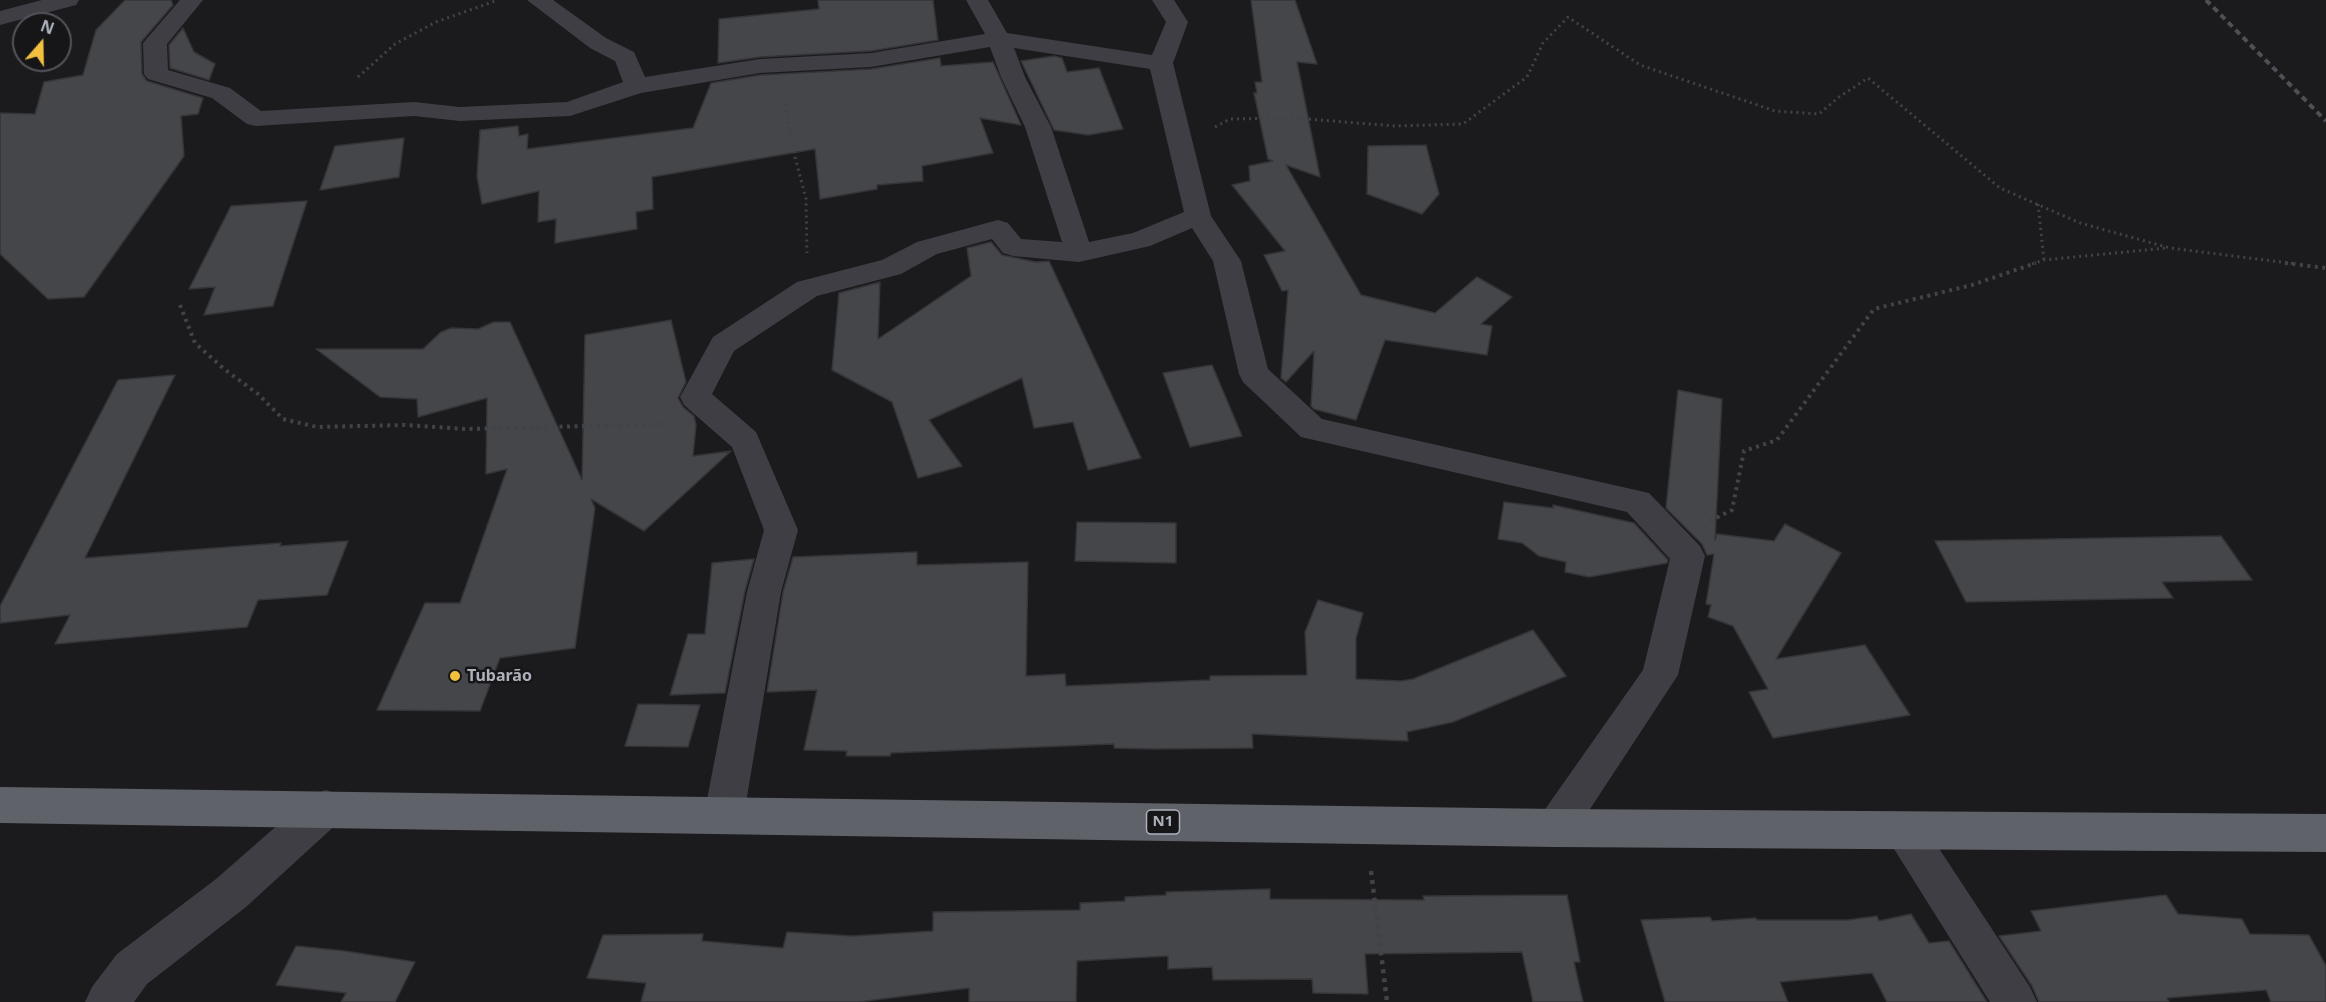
<!DOCTYPE html>
<meta charset="utf-8">
<style>
body{margin:0}
#map{position:relative;width:2326px;height:1002px;overflow:hidden;background:#1b1b1d;font-family:"Noto Sans",sans-serif}
canvas{display:block}
.north{position:absolute;left:12px;top:12px;width:60px;height:60px;box-sizing:border-box;background:#161618;border:2px solid #52545a;border-radius:50%;rotate:20deg;font-size:16px;font-weight:700;line-height:24px;text-align:center;color:#adb1bc}
.north::after{content:'';display:block;margin:auto;width:21px;height:27px;background:#f1c03f;clip-path:polygon(50% 0,100% 100%,50% 72%,0 100%)}
</style>
<div id="map">
<canvas width="2326" height="1002"></canvas>
<div class="north">N</div>
</div>
<script>
const ctx = document.querySelector('canvas').getContext('2d');
ctx.lineJoin = 'round';
function fill(path, color) { ctx.fillStyle = color; ctx.fill(path, 'evenodd'); }
const toPath = rows => new Path2D(rows.map(r => 'M' + r).join(''));
function strokePath(path, color, width, dash) { ctx.strokeStyle = color; ctx.lineWidth = width; ctx.lineCap = dash ? 'butt' : 'round'; ctx.setLineDash(dash || []); ctx.stroke(path); }
function label(font, color, halo, rows, align = 'center') {
  ctx.font = font + ' "Noto Sans",sans-serif'; ctx.lineWidth = 5; ctx.setLineDash([]); ctx.textBaseline = 'middle'; ctx.strokeStyle = halo; ctx.fillStyle = color; for (const [text, x, y, turn = 0] of rows) {
    ctx.save(); ctx.translate(x, y); ctx.rotate((+turn || 0) * Math.PI / 180); ctx.textAlign = isNaN(turn) ? turn : align; if (halo) ctx.strokeText(text, 0, 0); ctx.fillText(text, 0, 0); ctx.restore();
  }
}
const building = toPath([
 [125,0,171,0,173,5,141,42,142,74,147,81,203,98,198,114,181,116,184,156,84,297,48,299,0,254,0,113,35,114,44,82,83,75,96,30,125,0],
 [818,0,933,0,938,40,871,51,760,57,718,63,719,19,819,9,818,0],
 [1251,0,1295,0,1317,64,1297,62,1320,177,1286,165,1361,295,1435,313,1477,277,1512,297,1481,324,1492,326,1487,355,1385,340,1356,420,1314,409,1311,406,1314,351,1286,382,1281,378,1288,290,1282,291,1264,255,1285,251,1232,185,1250,181,1249,166,1273,161,1268,159,1254,93,1257,93,1255,82,1262,82,1251,0],
 [183,28,194,52,215,64,209,80,170,68,169,45,183,28],
 [1054,56,1062,58,1067,72,1099,68,1123,129,1088,135,1054,130,1021,61,1054,56],
 [940,58,941,66,993,62,1021,125,980,118,993,153,922,166,923,181,877,185,877,189,820,199,815,149,652,177,653,209,636,212,637,229,555,243,556,219,538,222,539,191,482,204,477,176,480,130,518,126,519,136,528,134,527,149,693,128,711,83,760,75,871,69,940,58],
 [404,138,399,177,320,190,335,146,404,138],
 [1426,145,1439,194,1422,214,1367,194,1368,146,1426,145],
 [307,201,273,306,204,315,215,287,189,289,231,206,307,201],
 [991,242,1002,255,1036,262,1049,261,1141,458,1088,470,1073,422,1034,428,1022,378,929,420,962,466,918,478,892,402,832,370,839,293,880,282,878,339,971,276,967,248,991,242],
 [671,320,686,382,678,398,683,407,694,416,696,425,693,456,731,451,644,531,591,499,595,508,575,648,500,658,480,711,377,710,425,603,460,603,507,469,486,474,487,398,418,417,417,399,380,397,316,349,423,349,441,332,451,328,478,329,494,322,510,322,582,480,585,335,671,320],
 [1212,365,1242,436,1190,447,1163,373,1212,365],
 [175,375,85,558,281,543,280,546,348,541,327,595,258,600,247,627,55,644,70,615,0,623,0,606,118,380,175,375],
 [1678,390,1722,399,1715,540,1717,534,1774,541,1785,524,1841,553,1776,659,1865,645,1910,715,1773,738,1749,692,1768,689,1733,626,1708,617,1711,605,1706,604,1714,554,1707,555,1702,544,1666,508,1678,390],
 [1504,502,1553,508,1553,505,1634,523,1668,560,1667,563,1589,577,1565,572,1566,562,1539,556,1522,543,1498,539,1504,502],
 [1077,522,1176,523,1176,563,1075,561,1077,522],
 [2221,536,2252,580,2162,582,2173,598,1966,602,1935,541,2221,536],
 [917,552,917,565,1028,562,1026,676,1065,674,1066,686,1210,680,1210,676,1307,675,1305,632,1318,600,1363,613,1356,638,1356,679,1401,681,1413,679,1533,630,1566,676,1453,722,1407,732,1408,741,1252,734,1253,748,1151,749,1114,748,1114,744,891,753,890,756,846,756,847,751,804,750,817,690,767,692,783,592,793,557,917,552],
 [754,559,745,591,725,693,670,695,688,634,705,634,712,563,754,559],
 [638,704,700,705,688,747,625,746,638,704],
 [1270,889,1270,899,1424,900,1423,896,1567,895,1580,962,1574,962,1583,1002,1533,1002,1522,952,1365,954,1368,994,1313,993,1312,979,1213,980,1212,967,1168,969,1168,956,1077,961,1076,1002,969,1002,969,988,858,1002,641,1002,646,983,587,978,603,935,703,934,702,941,783,948,787,932,853,936,933,931,933,912,1080,910,1080,903,1125,901,1125,897,1166,895,1166,892,1270,889],
 [2166,895,2178,914,2242,919,2250,934,2309,935,2326,966,2326,1002,2271,1002,2266,990,2167,998,2169,1002,2039,1002,2032,986,1999,936,2041,931,2031,911,2166,895],
 [1911,914,1929,943,1949,941,1987,1002,1887,1002,1872,973,1780,982,1788,1002,1665,1002,1641,920,1710,917,1712,921,1756,918,1757,920,1848,920,1877,916,1879,921,1911,914],
 [296,946,345,951,415,962,395,1002,341,1002,346,993,276,985,296,946]
]);
const pathFar2 = toPath([
 [358,77,395,44,436,22,498,0],
 [784,98,795,157,806,199,807,253],
 [1215,127,1230,119,1294,118,1395,126,1463,124,1527,77,1543,43,1568,17,1640,65,1775,111,1819,114,1839,97,1868,78,2000,188,2080,223,2170,248,2296,264],
 [2038,204,2044,260],
 [2032,264,2044,260,2166,248]
]);
const pathFar1 = toPath([
 [2285,263,2326,268],
 [180,305,195,343,224,369,258,394,283,419,317,427,405,425,466,429,665,424],
 [1710,521,1732,510,1744,451,1777,440,1874,309,1972,285,2036,263]
]);
const path = toPath([
 [1371,871,1387,1002]
]);
const minor = toPath([
 [42,0,79,0,76,5,0,25,0,11,42,0],
 [180,0,203,0,167,44,168,70,230,88,261,111,414,102,460,107,567,102,623,82,615,61,590,48,527,0,553,0,606,38,634,52,645,77,760,59,871,53,985,34,966,0,988,0,1007,33,1152,55,1166,22,1152,0,1174,0,1188,22,1173,63,1211,216,1241,261,1268,369,1322,419,1649,493,1700,546,1705,556,1678,675,1569,841,1555,847,1541,841,1535,828,1541,815,1643,670,1670,559,1627,512,1301,437,1243,382,1239,374,1213,261,1192,228,1150,246,1079,262,1013,256,1003,253,992,239,937,254,901,274,817,296,734,351,712,394,756,432,798,530,781,592,744,815,738,828,724,833,710,828,704,815,747,592,764,530,732,447,684,405,680,397,713,337,797,282,882,260,917,242,998,220,1008,223,1021,239,1062,242,1025,127,1001,77,990,47,871,67,760,73,641,93,570,116,460,121,414,116,256,126,247,124,212,98,148,79,144,74,143,43,180,0],
 [1014,48,1150,69,1184,212,1133,233,1089,242,1051,127,1025,77,1014,48],
 [326,790,340,795,346,808,340,821,246,907,147,984,134,1002,85,1002,92,987,117,954,216,879,312,795,326,790],
 [1905,812,1919,818,2030,987,2037,1002,1990,1002,1891,844,1885,831,1891,818,1905,812]
]);
const trunk = toPath([
 [0,787,1555,809,2326,814,2326,852,1555,847,0,823,0,787]
]);
const rail = toPath([
 [2206,0,2326,121]
]);
const markers = [
 [455,676,6,"#f1c03f"]
];
const shields = [
 [1163,822,33]
];
const shieldNames = [
 ["N1",1163,822]
];
const poiNames = [
 ["Tubarão",467,676]
];
fill(building, '#45464a');
strokePath(building, '#353539', 1.5);
strokePath(pathFar2, '#424349', 3, [2, 4]);
strokePath(pathFar1, '#424349', 4, [3, 4.5]);
strokePath(path, '#424349', 4.5, [4, 5]);
fill(minor, '#3e3e44');
fill(trunk, '#60626a');
strokePath(rail, '#4f5057', 4, [6, 4.5]);
for (const [x, y, r, color] of markers) { const dot = new Path2D(); dot.arc(x, y, r, 0, 2 * Math.PI); ctx.fillStyle = color; ctx.fill(dot); strokePath(dot, '#161618', 2); }
for (const [x, y, w] of shields) { const box = new Path2D(); box.roundRect(x - w / 2, y - 12, w, 24, 4.5); ctx.fillStyle = '#161618'; ctx.fill(box); strokePath(box, '#adb1bc', 1.5); }
label('bold 15px', '#adb1bc', null, shieldNames);
label('bold 16px', '#adb1bc', '#161618', poiNames, 'left');
</script>
